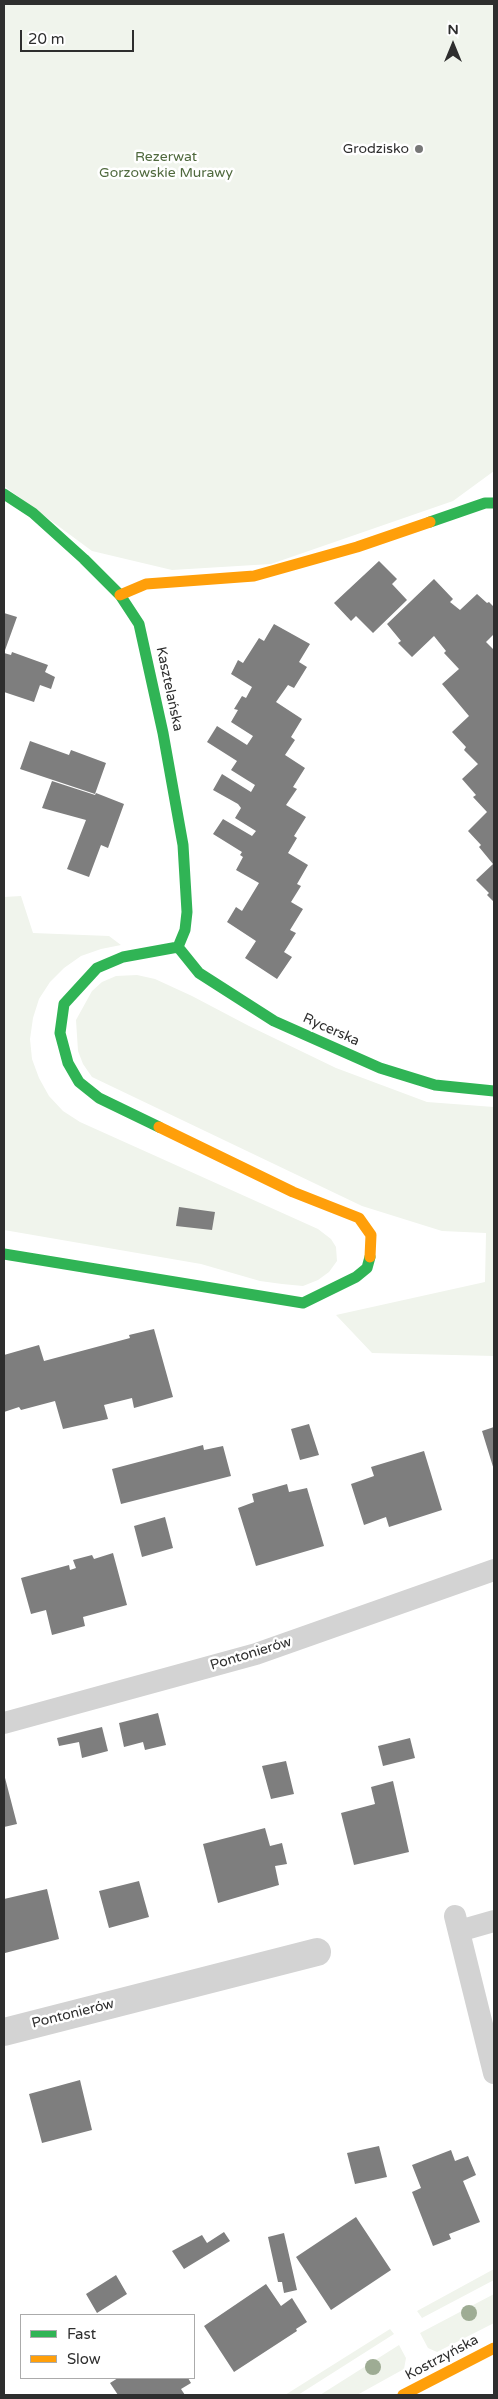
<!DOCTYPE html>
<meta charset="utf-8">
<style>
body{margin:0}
#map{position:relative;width:498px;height:2399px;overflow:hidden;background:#fff;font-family:"Varela Round",sans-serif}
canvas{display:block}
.frame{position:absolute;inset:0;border:5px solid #2e2e2e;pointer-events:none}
.legend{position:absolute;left:20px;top:2314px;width:175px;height:65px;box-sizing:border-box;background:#fff;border:1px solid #ababab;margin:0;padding:6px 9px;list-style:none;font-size:15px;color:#2e2e2e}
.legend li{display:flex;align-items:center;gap:10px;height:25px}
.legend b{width:25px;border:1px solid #ababab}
.north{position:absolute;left:428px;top:20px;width:50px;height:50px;-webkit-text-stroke:4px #fff;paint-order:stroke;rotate:0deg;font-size:14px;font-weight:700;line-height:20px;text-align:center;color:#2e2e2e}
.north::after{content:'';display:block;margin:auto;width:18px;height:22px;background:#2e2e2e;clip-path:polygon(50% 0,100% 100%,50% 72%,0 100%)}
.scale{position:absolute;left:20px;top:30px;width:114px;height:22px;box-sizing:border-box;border:2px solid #2e2e2e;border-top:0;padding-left:6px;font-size:15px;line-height:18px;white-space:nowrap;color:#2e2e2e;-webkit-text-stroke:4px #fff;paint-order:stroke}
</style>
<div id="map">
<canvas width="498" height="2399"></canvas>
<div class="frame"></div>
<ul class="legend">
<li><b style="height:6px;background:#30b455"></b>Fast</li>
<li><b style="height:6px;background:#ff9f0a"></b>Slow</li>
</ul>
<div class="north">N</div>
<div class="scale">20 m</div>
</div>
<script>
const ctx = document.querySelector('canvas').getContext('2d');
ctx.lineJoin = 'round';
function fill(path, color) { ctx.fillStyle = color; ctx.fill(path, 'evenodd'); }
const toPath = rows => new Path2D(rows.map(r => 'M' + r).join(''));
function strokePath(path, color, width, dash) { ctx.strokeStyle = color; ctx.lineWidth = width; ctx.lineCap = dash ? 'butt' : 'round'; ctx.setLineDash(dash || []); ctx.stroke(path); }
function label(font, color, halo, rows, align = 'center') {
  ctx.font = font + ' "Varela Round",sans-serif'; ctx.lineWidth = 5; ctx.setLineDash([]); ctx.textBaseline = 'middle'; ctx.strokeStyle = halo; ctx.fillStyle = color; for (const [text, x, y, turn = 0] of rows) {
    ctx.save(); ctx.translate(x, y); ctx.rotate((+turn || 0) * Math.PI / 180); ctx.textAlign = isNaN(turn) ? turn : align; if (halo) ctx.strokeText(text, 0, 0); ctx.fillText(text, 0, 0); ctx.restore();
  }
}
const green = toPath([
 [4,4,494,4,494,471,453,501,271,564,172,570,92,551,4,486],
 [21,896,33,933,109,936,121,945,101,949,81,956,64,968,50,982,39,999,33,1018,30,1039,32,1059,39,1078,49,1096,63,1111,80,1122,318,1229,331,1239,336,1247,337,1261,329,1272,318,1280,303,1286,282,1284,260,1281,201,1264,4,1230,4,897],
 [137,975,155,979,192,996,249,1026,336,1068,427,1102,494,1107,494,1356,372,1353,336,1315,485,1282,486,1233,442,1231,362,1206,92,1077,83,1064,78,1051,76,1020,92,991,102,982,116,976],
 [494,2269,494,2280,422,2318,417,2311],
 [494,2294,494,2323,437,2352,428,2348,420,2333],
 [390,2329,394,2334,298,2395,285,2395],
 [399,2345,406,2358,404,2369,357,2395,320,2395]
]);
const building = toPath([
 [379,561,397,579,392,584,407,600,373,633,356,616,351,621,334,603],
 [434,579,453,599,450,602,460,610,477,594,487,603,489,602,494,607,494,634,486,642,494,650,494,902,487,895,489,893,476,880,493,864,479,847,481,845,468,831,487,812,473,797,476,795,462,779,478,764,464,750,466,747,452,732,469,716,442,684,459,669,444,653,446,651,434,636,412,657,398,643,401,641,387,624],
 [4,613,17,617,4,653,11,655,12,652,48,665,45,672,55,677,51,689,40,685,34,702,4,692],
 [274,624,310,644,299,662,307,667,294,688,288,685,276,702,302,719,291,737,295,740,285,755,305,768,293,787,297,789,286,805,306,817,294,836,297,838,288,853,308,865,297,884,301,886,291,902,303,909,290,930,296,933,284,952,292,957,277,979,245,958,256,941,227,922,236,907,242,911,259,883,236,870,243,857,240,855,242,852,213,834,223,819,252,836,256,831,235,818,241,808,238,804,213,790,222,774,251,792,255,785,231,770,237,761,207,742,217,726,247,745,253,736,231,722,238,710,234,709,242,696,246,698,252,687,231,674,238,660,243,663,259,638,264,641],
 [30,741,69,755,71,750,106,763,95,794,20,769],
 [52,781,95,795,96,793,124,804,108,848,101,845,89,877,67,869,86,820,42,808],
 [179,1207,215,1212,212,1230,176,1226],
 [154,1329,173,1397,134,1408,132,1398,104,1405,108,1419,63,1429,55,1401,21,1410,19,1407,4,1412,4,1355,39,1345,44,1361,130,1338,129,1335],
 [309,1424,319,1455,300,1460,291,1429],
 [494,1427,494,1470,482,1431],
 [203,1445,204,1450,223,1446,231,1476,121,1504,112,1469],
 [424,1451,442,1510,389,1527,386,1517,364,1525,351,1484,374,1476,371,1467],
 [287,1484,289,1492,307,1488,324,1546,256,1566,238,1508,254,1502,252,1494],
 [165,1517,173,1548,142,1557,134,1526],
 [113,1553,127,1605,83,1617,85,1626,52,1635,46,1610,31,1614,21,1578,69,1565,70,1570,76,1568,73,1560,92,1555,94,1559],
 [158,1713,166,1745,145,1750,143,1742,124,1747,119,1723],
 [102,1727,108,1751,82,1758,79,1742,59,1746,57,1738],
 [410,1738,415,1758,383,1766,378,1746],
 [286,1761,294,1794,271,1799,262,1766],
 [4,1774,17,1824,4,1827],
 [393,1781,409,1852,354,1865,341,1813,375,1804,371,1787],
 [265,1828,270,1846,282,1843,287,1864,275,1866,279,1885,218,1903,203,1844],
 [139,1881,149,1917,109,1928,99,1891],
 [47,1889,59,1939,5,1953,4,1899],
 [80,2080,92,2130,42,2143,29,2094],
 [379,2146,387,2177,355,2184,347,2153],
 [451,2150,455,2161,468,2156,476,2175,463,2181,480,2222,449,2234,451,2239,433,2246,412,2192,421,2188,412,2165],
 [356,2217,391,2270,331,2310,296,2257],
 [224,2232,230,2241,184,2269,172,2251,202,2235,207,2243],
 [284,2233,297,2290,284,2293,282,2282,278,2282,268,2237],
 [116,2275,127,2294,97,2313,86,2294],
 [266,2284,281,2306,292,2298,307,2322,296,2329,297,2331,234,2372,204,2326],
 [118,2378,188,2378,191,2383,181,2389,185,2395,118,2395,110,2383]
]);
const lane = toPath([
 [4,1723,256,1654,494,1570],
 [455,1916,494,2073],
 [459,1931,494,1921]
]);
const street = toPath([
 [4,2032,317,1952]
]);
const fast = toPath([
 [4,494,33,513,84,559,120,595,139,624,163,733,183,845,187,912,185,930,178,947],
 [430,522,485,503,494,503],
 [178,947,199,973,274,1021,380,1068,435,1085,494,1091],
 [159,1127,99,1098,79,1082,68,1063,60,1033,64,1004,97,968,123,957,178,947],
 [4,1254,303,1303,356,1277,367,1268,370,1257]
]);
const slow = toPath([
 [120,595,146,584,254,576,357,547,430,522],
 [159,1127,293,1192,359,1218,371,1235,370,1257],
 [403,2395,494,2348]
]);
const trees = [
 [469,2313],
 [373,2367]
];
const markers = [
 [419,149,5,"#777"]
];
const poiNames = [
 ["Grodzisko",409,149]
];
const parkNames = [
 ["Rezerwat",166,157],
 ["Gorzowskie Murawy",166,173]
];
const streetNames = [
 ["Kasztelańska",169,689,78],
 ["Rycerska",331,1030,24],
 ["Pontonierów",251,1654,-17],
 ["Pontonierów",73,2014,-14],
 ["Kostrzyńska",442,2358,-28]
];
fill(green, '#f0f4ec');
fill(building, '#7e7e7e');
strokePath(lane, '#d3d3d3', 22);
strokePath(street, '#d3d3d3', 28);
strokePath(fast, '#30b455', 11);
strokePath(slow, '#ff9f0a', 11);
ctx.fillStyle = '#9eac94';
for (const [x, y] of trees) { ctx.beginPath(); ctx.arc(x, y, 8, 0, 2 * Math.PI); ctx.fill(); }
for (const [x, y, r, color] of markers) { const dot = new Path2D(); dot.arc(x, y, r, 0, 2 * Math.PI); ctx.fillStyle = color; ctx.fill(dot); strokePath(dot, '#fff', 2); }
label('14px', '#2e2e2e', '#fff', poiNames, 'right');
label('14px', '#4f693d', '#fff', parkNames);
label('14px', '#2e2e2e', '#fff', streetNames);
</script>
